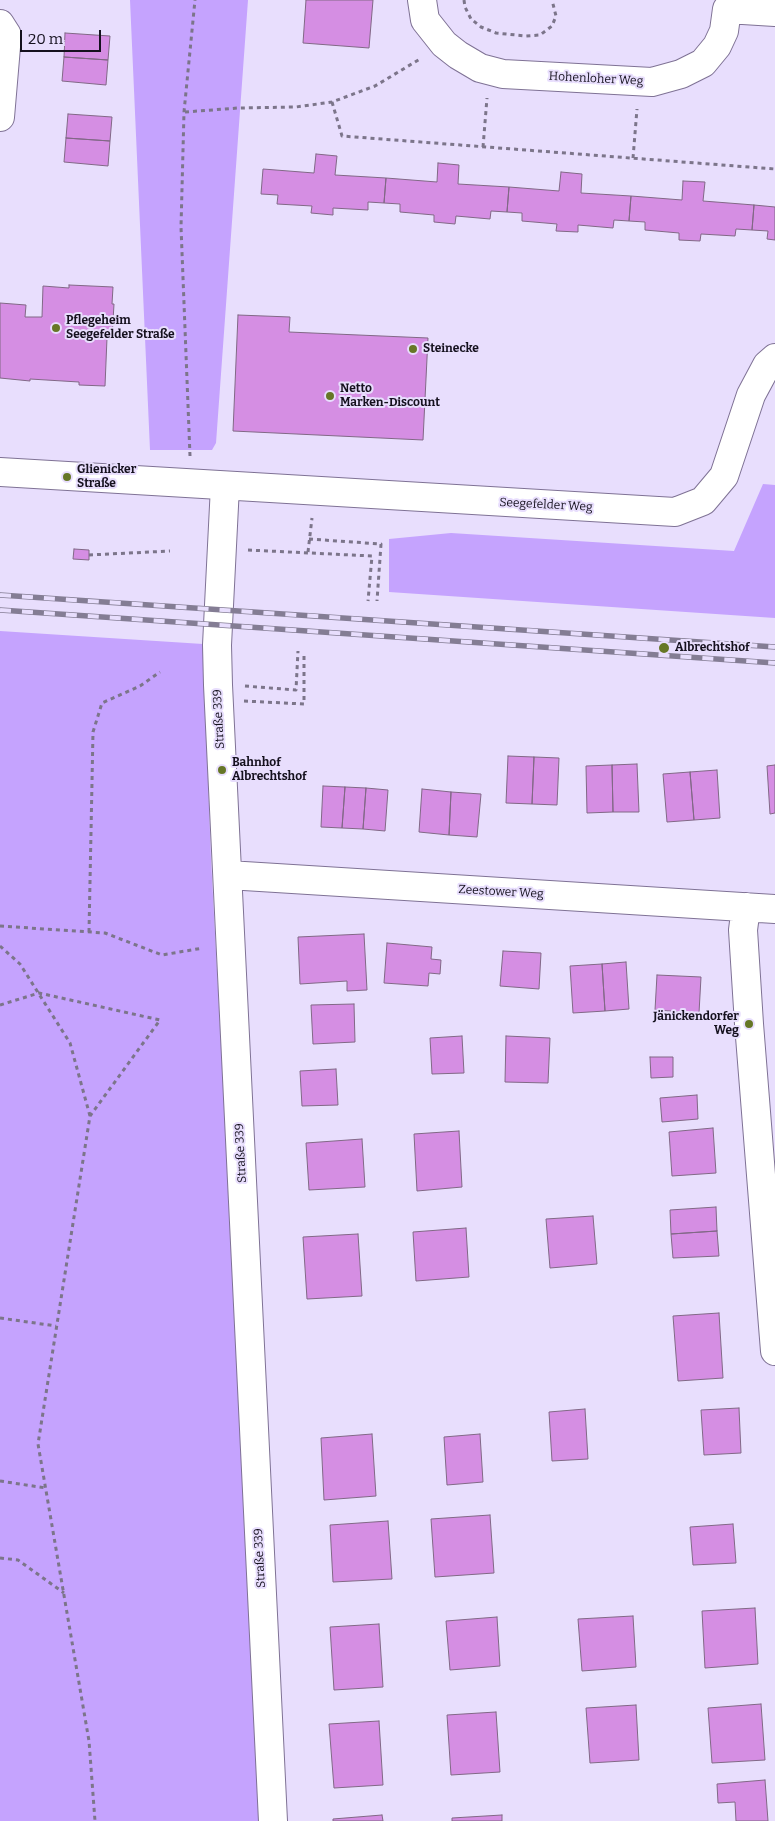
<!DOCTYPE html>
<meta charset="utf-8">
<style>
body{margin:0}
#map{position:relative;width:775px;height:1821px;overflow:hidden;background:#e8defd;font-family:Bitter,serif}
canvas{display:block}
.scale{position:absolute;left:20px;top:30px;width:81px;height:22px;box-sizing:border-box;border:2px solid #15111e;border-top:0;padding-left:6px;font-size:15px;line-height:18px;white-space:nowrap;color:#15111e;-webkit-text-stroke:4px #e8defd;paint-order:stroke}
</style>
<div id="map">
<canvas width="775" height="1821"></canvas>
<div class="scale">20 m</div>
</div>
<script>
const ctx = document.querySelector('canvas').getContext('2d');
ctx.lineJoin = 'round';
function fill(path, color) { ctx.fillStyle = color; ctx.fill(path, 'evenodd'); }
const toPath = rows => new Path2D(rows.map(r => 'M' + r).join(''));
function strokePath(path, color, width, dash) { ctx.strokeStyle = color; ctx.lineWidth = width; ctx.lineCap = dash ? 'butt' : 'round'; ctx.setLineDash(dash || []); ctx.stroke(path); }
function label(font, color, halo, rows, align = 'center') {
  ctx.font = font + ' Bitter,serif'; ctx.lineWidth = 4; ctx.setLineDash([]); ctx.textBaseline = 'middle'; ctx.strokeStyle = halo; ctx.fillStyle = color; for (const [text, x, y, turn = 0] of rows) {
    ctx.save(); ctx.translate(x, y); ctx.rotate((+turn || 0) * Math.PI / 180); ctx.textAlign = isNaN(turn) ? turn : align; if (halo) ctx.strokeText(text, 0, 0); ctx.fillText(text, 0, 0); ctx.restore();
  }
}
const green = toPath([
 [130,0,248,0,216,443,212,450,150,450],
 [763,484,775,485,775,618,389,592,389,539,451,533,734,551],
 [0,631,203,644,211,859,256,1696,261,1821,0,1821]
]);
const building = toPath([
 [306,0,373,0,369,48,303,43,306,0],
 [65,33,110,36,108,60,64,57,65,33],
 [64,57,108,60,106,85,62,81,64,57],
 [68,114,112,117,110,141,66,138,68,114],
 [66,138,110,141,108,166,64,162,66,138],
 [316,154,337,156,335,175,386,178,384,203,368,202,368,210,333,208,333,215,311,213,312,206,277,204,278,195,261,194,263,169,314,173,316,154],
 [438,163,459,165,458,184,509,187,507,212,491,211,490,219,456,216,455,224,434,222,434,215,400,212,400,204,384,203,386,178,437,182,438,163],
 [561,172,582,174,581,193,631,196,629,221,614,220,613,228,578,225,578,232,556,231,557,224,522,221,522,213,507,212,509,187,559,191,561,172],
 [683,181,705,182,703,201,754,205,752,230,736,229,735,236,701,234,700,241,679,240,679,233,645,230,645,222,629,221,631,196,682,200,683,181],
 [754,205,775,207,775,240,767,239,768,231,752,230,754,205],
 [69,285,113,287,112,304,114,304,112,338,107,338,105,386,79,385,79,382,30,379,30,381,0,378,0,303,26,305,25,317,42,317,43,286,69,288,69,285],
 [238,315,290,317,289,332,428,338,423,440,233,431,238,315],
 [74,549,89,550,89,560,73,559,74,549],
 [508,756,534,757,532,804,506,803,508,756],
 [534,757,559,758,557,805,532,804,534,757],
 [637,764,639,812,613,812,612,765,637,764],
 [612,765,613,812,587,813,586,766,612,765],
 [775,765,775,813,770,814,767,766,775,765],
 [717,770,720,818,694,820,690,772,717,770],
 [690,772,694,820,667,822,663,774,690,772],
 [323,786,345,787,342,828,321,827,323,786],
 [345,787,366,788,363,829,342,828,345,787],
 [366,788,388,790,385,831,363,829,366,788],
 [422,789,451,792,449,835,419,832,422,789],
 [451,792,481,794,477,837,449,835,451,792],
 [364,934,367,990,347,991,347,981,300,984,298,937,364,934],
 [387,943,432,947,431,959,441,960,440,974,429,973,428,986,384,983,387,943],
 [503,951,541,953,539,989,500,986,503,951],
 [626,962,629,1009,605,1011,602,964,626,962],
 [602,964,605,1011,573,1013,570,966,602,964],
 [657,975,701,977,699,1013,655,1010,657,975],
 [354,1004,355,1042,313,1044,311,1005,354,1004],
 [462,1036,464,1073,432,1074,430,1038,462,1036],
 [506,1036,550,1038,548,1083,505,1082,506,1036],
 [650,1057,673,1057,673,1077,651,1078,650,1057],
 [336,1069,338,1105,302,1106,300,1071,336,1069],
 [697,1095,698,1119,662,1122,660,1098,697,1095],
 [713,1128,716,1173,672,1176,669,1132,713,1128],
 [459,1131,462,1187,417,1191,414,1134,459,1131],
 [362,1139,365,1187,309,1190,306,1143,362,1139],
 [716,1207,717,1231,671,1234,670,1210,716,1207],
 [593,1216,597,1264,550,1268,546,1219,593,1216],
 [466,1228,469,1277,416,1281,413,1232,466,1228],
 [717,1231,719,1256,673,1258,671,1234,717,1231],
 [358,1234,362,1296,307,1299,303,1237,358,1234],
 [719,1313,723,1378,678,1381,673,1316,719,1313],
 [739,1408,741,1453,704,1455,701,1410,739,1408],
 [585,1409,588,1459,552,1461,549,1412,585,1409],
 [372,1434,376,1496,324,1500,321,1438,372,1434],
 [480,1434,483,1482,447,1485,444,1437,480,1434],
 [490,1515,494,1573,435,1577,431,1519,490,1515],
 [388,1521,392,1579,333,1582,330,1525,388,1521],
 [733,1524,736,1563,693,1565,690,1527,733,1524],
 [755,1608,758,1664,705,1668,702,1611,755,1608],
 [633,1616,636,1667,582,1671,578,1619,633,1616],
 [497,1617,500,1666,450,1670,446,1621,497,1617],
 [379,1624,383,1687,334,1690,330,1627,379,1624],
 [761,1704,765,1760,712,1763,708,1708,761,1704],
 [636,1705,639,1760,590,1763,586,1708,636,1705],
 [496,1712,500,1772,451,1775,447,1715,496,1712],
 [379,1721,383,1785,334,1788,329,1724,379,1721],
 [765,1780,768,1821,736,1821,735,1802,718,1803,717,1784,765,1780],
 [382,1815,383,1821,333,1821,333,1819,382,1815],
 [502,1815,502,1821,452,1821,452,1818,502,1815]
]);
const path = toPath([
 [464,0,465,7,471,19,481,27,496,33,526,36,540,35,552,26,556,16,552,0],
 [332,102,342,136,775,169],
 [185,112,238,108,296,107,332,102,375,86,420,59],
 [483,147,487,98],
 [633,158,637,109],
 [190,456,181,227,184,112,195,0],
 [309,539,381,544,377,601],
 [248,550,372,556,368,601],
 [308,552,312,518],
 [89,555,170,551],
 [245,686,296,690,298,651],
 [244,701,304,704,304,652],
 [0,926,105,933,162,955,203,948],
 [89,932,93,732,102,703,140,686,160,672],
 [0,946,20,964,70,1043,90,1116],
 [0,1005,39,993,160,1020,90,1116,38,1444,89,1741,95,1821],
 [0,1318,56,1326],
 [0,1481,46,1488],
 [0,1558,18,1560,64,1593]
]);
const minor = toPath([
 [422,0,425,20,444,44,458,55,480,68,503,74,652,82,681,74,703,63,717,46,724,31,727,9,775,12],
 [0,24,7,35,0,117],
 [0,472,675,512,703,501,724,476,751,395,767,365,775,358],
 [225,486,217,645,218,685,273,1821],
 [228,875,775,909],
 [746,907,743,930,749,1024,775,1351]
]);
const rail = toPath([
 [0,595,775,647],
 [0,610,775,663]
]);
const markers = [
 [56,328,5,"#667726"],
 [413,349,5,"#667726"],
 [330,396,5,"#667726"],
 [67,477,5,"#667726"],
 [664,648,6,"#667726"],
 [222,770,5,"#667726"],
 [749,1024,5,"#667726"]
];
const streetNames = [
 ["Hohenloher Weg",596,79,3],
 ["Seegefelder Weg",546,505,3],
 ["Straße 339",219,719,-93],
 ["Zeestower Weg",501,892,3],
 ["Straße 339",241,1153,-93],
 ["Straße 339",260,1558,-93]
];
const poiNames = [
 ["Pflegeheim",66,321],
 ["Seegefelder Straße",66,335],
 ["Steinecke",423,349],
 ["Netto",340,389],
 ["Marken-Discount",340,403],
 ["Glienicker",77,470],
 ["Straße",77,484],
 ["Albrechtshof",675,648],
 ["Bahnhof",232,763],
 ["Albrechtshof",232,777],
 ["Jänickendorfer",739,1017,"right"],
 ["Weg",739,1031,"right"]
];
fill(green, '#c5a3fe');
fill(building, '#d58ee3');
strokePath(building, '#816886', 1);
strokePath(minor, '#7f7295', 30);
strokePath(path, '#7c758a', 3, [4, 4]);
strokePath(minor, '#fff', 28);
strokePath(rail, '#847d94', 5.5);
strokePath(rail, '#e8defd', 4, [11]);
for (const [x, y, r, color] of markers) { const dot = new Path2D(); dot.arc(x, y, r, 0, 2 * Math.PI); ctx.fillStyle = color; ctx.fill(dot); strokePath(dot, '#e8defd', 2); }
label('12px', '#15111e', '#e8defd', streetNames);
label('bold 12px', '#15111e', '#e8defd', poiNames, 'left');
</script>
